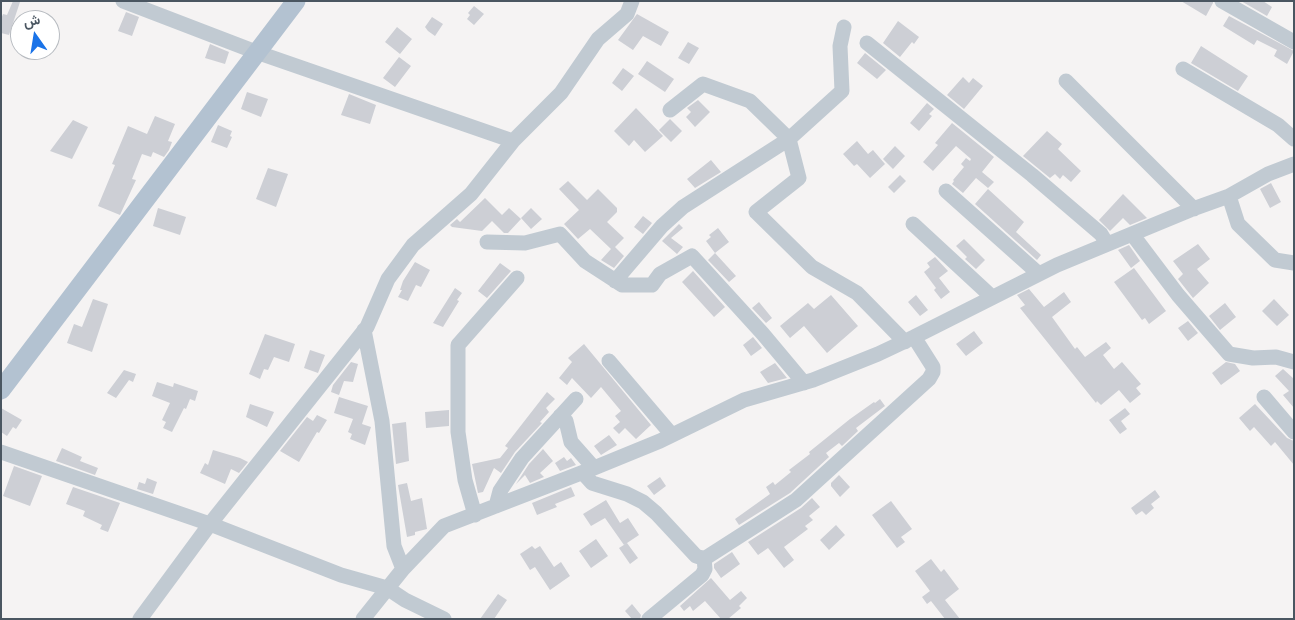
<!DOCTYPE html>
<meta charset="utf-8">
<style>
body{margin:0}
#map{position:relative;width:1295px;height:620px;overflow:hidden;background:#f5f3f3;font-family:"Varela Round",Vazirmatn,sans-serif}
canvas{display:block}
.frame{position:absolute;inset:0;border:2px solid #4a5661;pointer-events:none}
.north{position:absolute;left:10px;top:10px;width:50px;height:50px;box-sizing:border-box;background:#fff;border:1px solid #b7bbc0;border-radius:50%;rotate:347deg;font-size:14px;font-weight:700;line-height:20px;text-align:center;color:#4a5661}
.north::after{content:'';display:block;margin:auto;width:18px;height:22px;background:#1a73e8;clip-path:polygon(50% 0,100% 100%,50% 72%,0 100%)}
</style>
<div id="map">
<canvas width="1295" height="620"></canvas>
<div class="frame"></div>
<div class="north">ش</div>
</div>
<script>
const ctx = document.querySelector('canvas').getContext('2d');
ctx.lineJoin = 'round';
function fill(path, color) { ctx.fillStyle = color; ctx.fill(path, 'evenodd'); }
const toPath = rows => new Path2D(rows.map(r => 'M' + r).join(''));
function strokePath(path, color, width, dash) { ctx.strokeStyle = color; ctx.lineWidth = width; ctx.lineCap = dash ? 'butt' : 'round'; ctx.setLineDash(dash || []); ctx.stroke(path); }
const building = toPath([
 [13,1,20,2,9,35,1,33,1,19,3,14,7,15],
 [1181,1,1213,1,1213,3,1206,16],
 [1241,1,1263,1,1272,7,1267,16],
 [474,6,484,14,474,25,467,19,470,15,468,13],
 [126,12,139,17,132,36,118,31],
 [637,14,669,32,661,46,643,36,633,50,618,40],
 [1229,16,1294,51,1287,64,1274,56,1277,50,1257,40,1254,45,1223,26],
 [432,17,443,24,435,36,428,31,425,27],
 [898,21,919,37,914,44,912,42,900,57,883,43],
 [397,27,412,39,400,54,385,42],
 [688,42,699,48,689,64,678,58],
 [210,44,229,52,225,64,205,58],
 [1201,46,1248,76,1238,91,1191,63],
 [865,53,886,70,877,79,857,63],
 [399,57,411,66,395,87,383,78],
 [647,61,674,79,665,92,638,74],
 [623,68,634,76,622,91,612,83],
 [963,77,969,83,973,78,983,86,964,109,947,95],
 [247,92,268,99,261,117,241,109],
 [349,94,376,105,370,124,341,115],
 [698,100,710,112,695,127,686,117,691,112,687,108],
 [927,103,934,109,929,114,932,116,919,131,910,123],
 [636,108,663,136,645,152,634,140,629,146,614,131],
 [155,116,175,124,168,141,172,142,169,150,164,157,153,152,151,157,142,154,132,179,136,180,120,215,98,206,115,165,112,164,128,126,147,134],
 [670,119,682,131,671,142,659,130],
 [73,120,88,127,72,159,50,151],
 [952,123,994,157,982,172,994,182,988,188,976,178,963,193,952,184,954,181,953,180,964,167,961,164,966,158,970,161,971,159,956,146,933,171,923,162,938,145,935,143],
 [218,125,232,131,230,136,232,137,227,148,211,142],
 [1047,131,1062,144,1058,149,1081,171,1071,182,1063,175,1060,179,1055,174,1050,178,1023,156],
 [857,141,868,154,873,150,885,164,870,178,857,164,854,166,843,154],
 [895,146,905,156,893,169,883,159],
 [711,160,721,172,695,188,687,179],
 [268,168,288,174,276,207,256,199],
 [900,175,906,181,894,193,888,187],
 [568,181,587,200,598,189,617,208,617,212,607,222,624,238,615,247,624,256,614,268,601,260,611,249,590,229,578,239,564,224,579,210,559,189],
 [1271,183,1281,202,1270,208,1260,189],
 [988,189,1024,222,1016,232,1041,255,1037,260,975,204],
 [1123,194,1147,218,1130,225,1123,218,1110,231,1099,220],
 [485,198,502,215,509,208,521,219,508,233,504,233,492,221,482,231,452,227,450,225,457,219,460,222],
 [158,208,186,217,180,235,153,226],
 [531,208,542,219,531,229,521,218],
 [643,216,652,223,643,234,634,227],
 [679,224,683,228,671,238,683,247,677,254,662,241],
 [718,228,729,242,715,253,706,241,711,237,709,235],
 [964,239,985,260,976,269,965,259,967,257,956,246],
 [1198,244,1210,259,1197,269,1209,283,1193,298,1178,279,1183,274,1173,261],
 [1129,245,1140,261,1131,268,1118,250],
 [715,253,736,276,729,282,708,260],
 [935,257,948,271,939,278,950,292,941,299,934,290,936,288,924,272,930,267,927,263],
 [415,262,430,270,421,287,416,285,408,301,398,297,402,290,400,290,403,281],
 [500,263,511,271,487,298,478,291],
 [1134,268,1166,311,1149,324,1145,318,1142,320,1114,282],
 [693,271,725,307,714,317,682,282],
 [455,288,462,293,457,300,459,301,443,327,433,323],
 [1029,289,1044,307,1064,292,1071,302,1052,317,1075,349,1077,347,1085,357,1106,342,1111,348,1103,355,1114,369,1122,362,1141,384,1136,388,1141,394,1130,403,1119,390,1101,405,1097,401,1096,403,1020,308,1025,305,1017,295],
 [831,295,858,326,827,353,804,326,790,338,780,326,808,303,814,309],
 [916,295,928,310,920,316,908,302],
 [93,299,108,304,92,352,67,343,74,324,82,327],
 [1274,299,1289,315,1277,326,1262,311],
 [759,302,772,318,766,323,752,308],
 [1225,303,1236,317,1220,330,1209,316],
 [1188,321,1198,333,1188,341,1178,328],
 [974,331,983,343,966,356,956,344],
 [265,334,295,344,289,362,274,357,268,370,264,369,260,379,249,374],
 [753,337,762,348,751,356,743,345],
 [584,344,651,425,636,439,625,428,619,434,613,428,620,422,615,416,621,411,601,387,591,398,572,378,567,385,559,378,572,362,568,358],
 [310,350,325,355,318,373,304,368],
 [351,362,358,364,353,382,344,381,339,395,331,392,333,385],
 [1226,362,1235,364,1240,371,1221,385,1212,373],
 [775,363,787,378,768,383,760,372],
 [1283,369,1294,379,1294,408,1283,395,1289,391,1275,376],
 [124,370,136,374,133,382,129,380,116,398,107,393],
 [157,382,173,387,174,383,198,391,195,401,190,399,186,409,184,408,172,432,163,428,166,422,162,420,170,403,152,396],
 [547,392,555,399,546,408,549,412,540,422,542,423,515,452,501,473,494,468,483,492,478,493,472,464,500,458,508,448,505,446],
 [339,397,368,406,362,424,371,427,365,445,350,439,352,434,348,432,353,419,334,413],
 [880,399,885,406,856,428,858,431,842,446,839,443,826,453,829,457,790,493,739,525,735,519,770,494,766,487,773,482,775,485,791,472,789,470,810,454,809,452,850,419,874,402,875,403],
 [250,404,274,412,267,427,246,417],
 [1255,404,1287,438,1294,441,1294,465,1275,442,1271,446,1254,427,1250,431,1239,418],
 [1,408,22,420,16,429,13,427,7,436,1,432],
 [1125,408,1130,414,1121,421,1127,429,1120,434,1109,420],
 [449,410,449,426,426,428,425,412],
 [317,415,327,420,319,433,317,432,299,462,280,451,307,417,313,421],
 [406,422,409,461,396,464,392,424],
 [609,435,617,445,601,455,594,446],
 [62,448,82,457,80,461,98,468,95,475,56,461],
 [543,449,553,461,540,473,544,477,530,483,525,475,516,484,529,464],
 [213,450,240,458,248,462,239,473,231,469,225,484,200,473,205,463,208,465],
 [564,457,567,461,571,458,576,465,560,471,555,463],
 [14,466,42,476,30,506,3,496],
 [839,475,850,487,840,497,831,486,831,483],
 [660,477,666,486,654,495,647,486],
 [147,478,157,482,153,494,137,489,139,482,145,484],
 [407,483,411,501,422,498,427,529,415,532,415,535,407,537,398,485],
 [73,487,120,503,108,532,100,529,102,525,83,516,85,511,66,504],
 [571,487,575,496,555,504,557,507,537,515,532,503],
 [1155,490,1160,497,1151,504,1154,508,1146,515,1142,511,1136,515,1131,508],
 [812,498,820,507,809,516,813,520,805,526,808,529,784,547,794,560,784,568,768,548,758,555,748,542,801,508],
 [606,500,620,523,628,518,639,535,624,545,605,518,591,526,583,514],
 [891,501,912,529,901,537,905,542,897,548,872,515],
 [836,525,845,535,829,550,820,540],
 [596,539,608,556,591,568,579,551],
 [627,543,638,558,630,564,619,548],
 [532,546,535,549,540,546,554,567,561,562,570,576,550,590,535,567,530,570,520,554],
 [732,552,740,564,721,578,714,568,714,564],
 [931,559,941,572,944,569,959,589,945,600,960,619,945,619,931,601,927,604,922,597,930,591,915,571],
 [711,578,730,600,741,591,747,598,739,606,741,608,728,619,721,619,705,601,693,611,690,606,684,611,680,606],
 [498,594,507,600,494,619,480,619],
 [632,604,641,615,640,619,632,619,625,611]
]);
const minor = toPath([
 [123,1,256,52,513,141],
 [1222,1,1294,42],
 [867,43,1032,175,1101,234,1107,244],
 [1183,69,1278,125,1294,139],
 [1066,81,1194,209],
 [670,110,703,84,750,101,789,139,799,178,756,212,812,267,857,293,905,342],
 [946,191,1039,274],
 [1229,196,1238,224,1275,260,1294,263],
 [913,224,992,297],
 [1132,234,1178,295,1229,354,1253,358,1276,357,1294,362],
 [487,242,525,243,560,234,585,261,622,285,652,285,660,274,692,256,763,334,804,383],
 [615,281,662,226,683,207,789,139,842,91,840,46,844,27],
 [364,330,382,421,394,546,403,569],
 [609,361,672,435],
 [1264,397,1294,432],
 [560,416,566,421,571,442,594,468],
 [1,452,210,524,341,575,387,588,405,600,444,619],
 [583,473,592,483,627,494,643,502,656,513,696,556,702,558,707,557,796,500,929,379,933,372,933,367,914,337],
 [496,506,500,491,522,458,576,399],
 [475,515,465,480,458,432,458,345,517,278],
 [140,619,210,524,367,327,388,279,413,245,471,194,513,141,561,93,598,39,627,14,632,1],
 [363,619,403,569,444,526,594,468,660,441,744,400,813,380,878,354,914,337,1057,265,1190,210,1229,196,1268,174,1294,164],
 [649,619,702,575,705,569,704,558]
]);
const major = toPath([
 [1,390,296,1]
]);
fill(building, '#cdcfd5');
strokePath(minor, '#c1cad2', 15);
strokePath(major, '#b3c2d1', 19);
</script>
